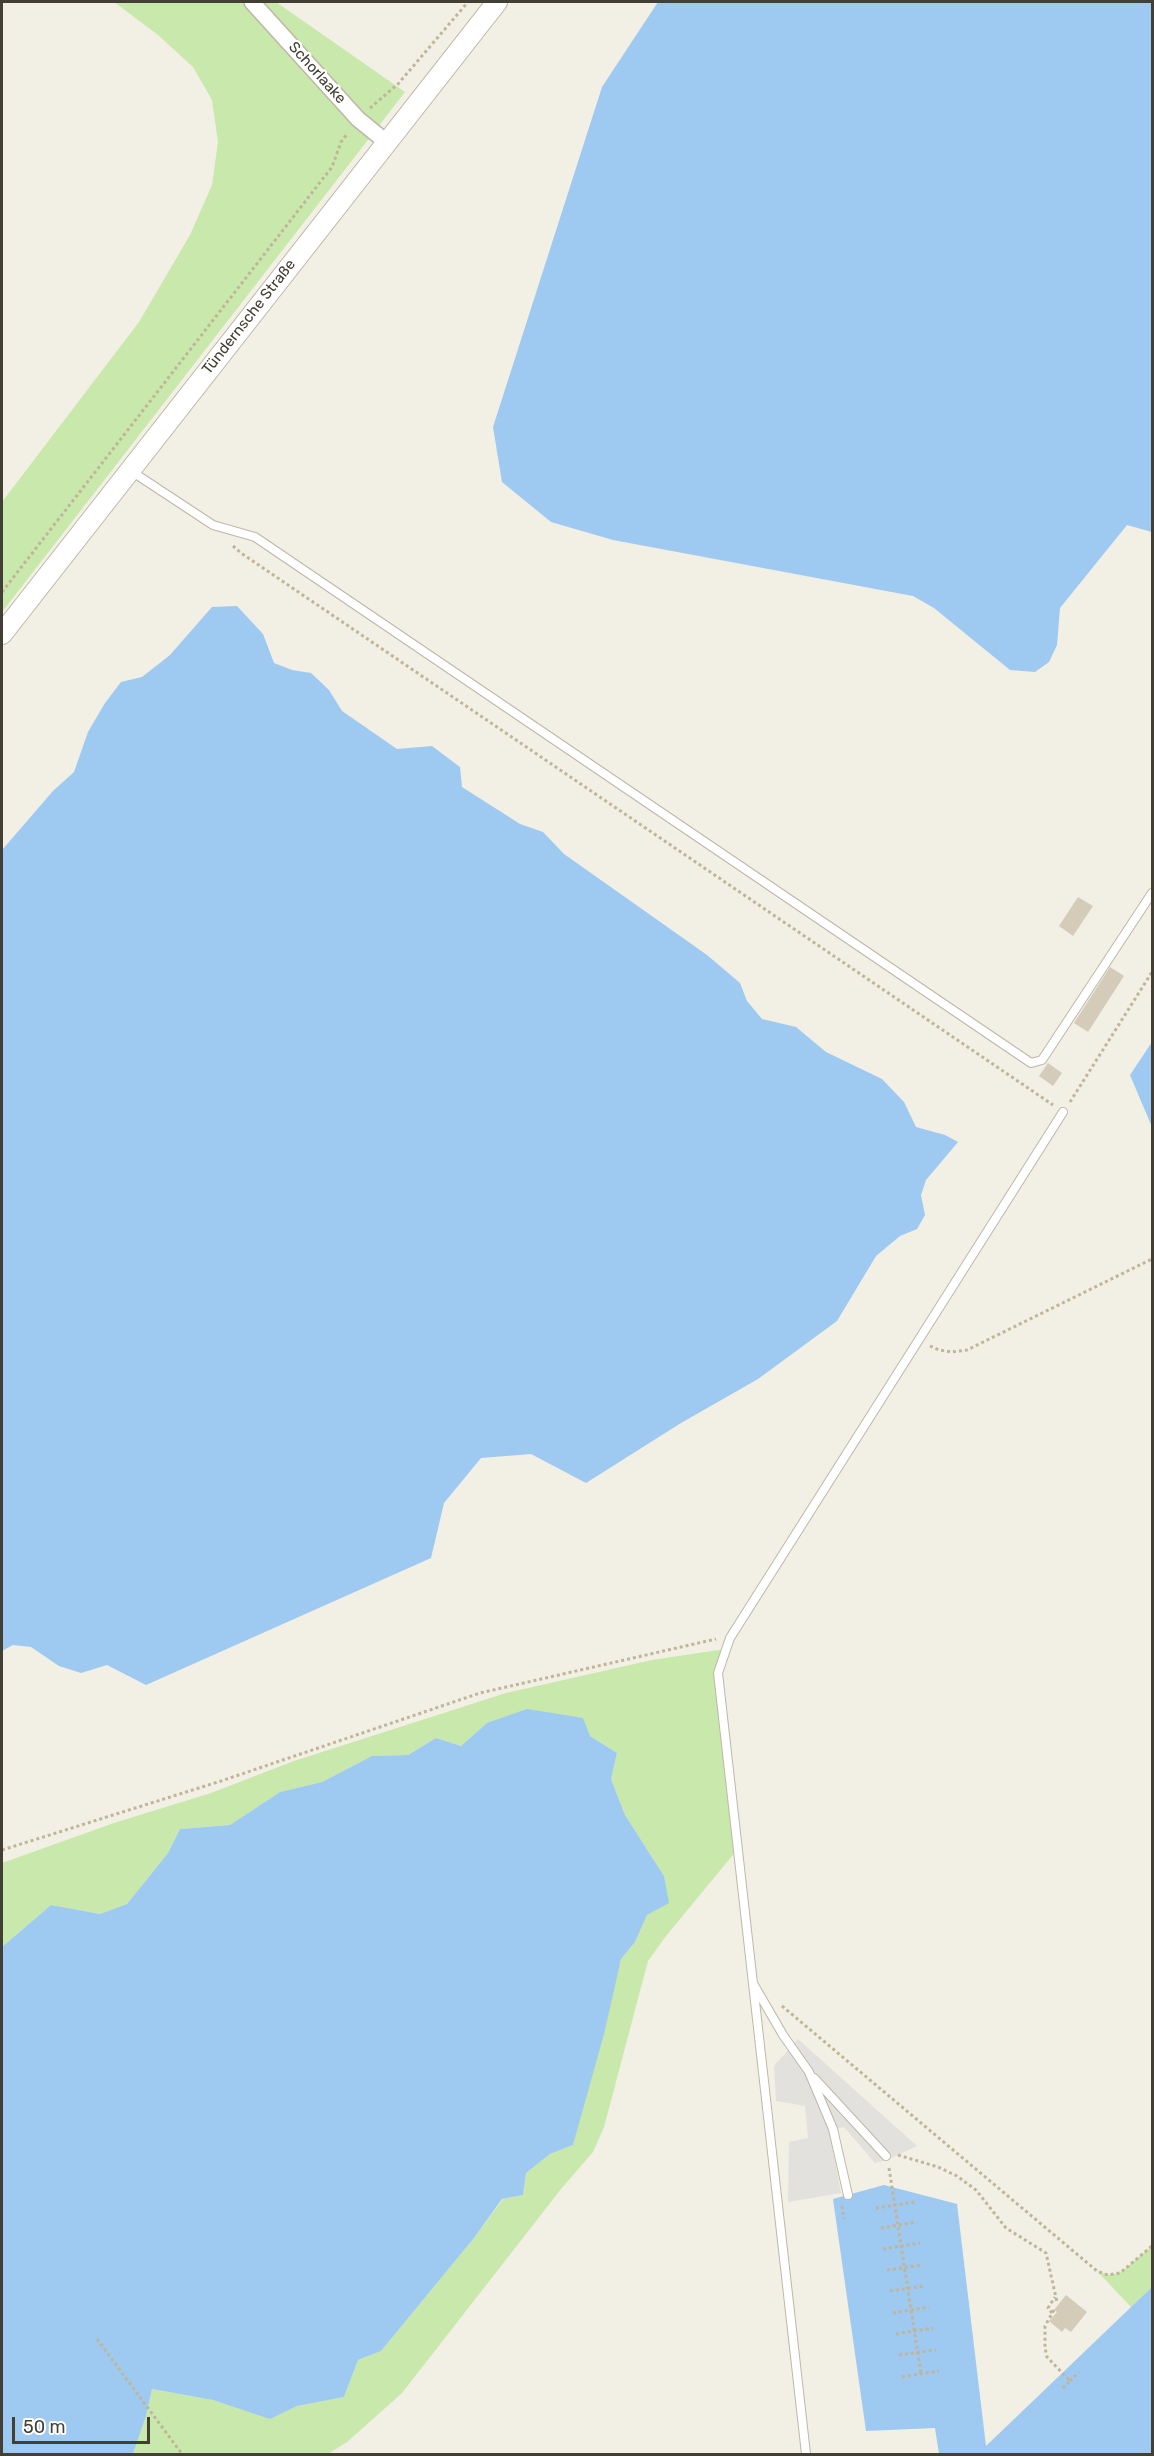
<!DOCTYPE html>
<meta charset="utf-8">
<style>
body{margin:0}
#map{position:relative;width:1154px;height:2456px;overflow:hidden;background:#f2efe4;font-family:Rubik,sans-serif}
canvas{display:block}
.frame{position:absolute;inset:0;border:3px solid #443f34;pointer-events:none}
.scale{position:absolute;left:12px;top:2417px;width:138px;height:27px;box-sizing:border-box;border:3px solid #443f34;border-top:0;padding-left:8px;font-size:18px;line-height:21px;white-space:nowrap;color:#443f34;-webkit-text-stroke:4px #fff;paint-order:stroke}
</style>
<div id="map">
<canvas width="1154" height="2456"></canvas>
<div class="frame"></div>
<div class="scale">50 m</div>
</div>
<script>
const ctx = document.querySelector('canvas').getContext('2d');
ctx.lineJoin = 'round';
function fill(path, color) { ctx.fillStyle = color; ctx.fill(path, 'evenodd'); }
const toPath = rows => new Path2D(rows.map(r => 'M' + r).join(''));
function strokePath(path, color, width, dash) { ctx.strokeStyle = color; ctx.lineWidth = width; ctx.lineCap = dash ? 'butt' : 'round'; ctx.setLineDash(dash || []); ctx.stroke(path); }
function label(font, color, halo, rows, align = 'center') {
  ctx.font = font + ' Rubik,sans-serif'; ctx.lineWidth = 4.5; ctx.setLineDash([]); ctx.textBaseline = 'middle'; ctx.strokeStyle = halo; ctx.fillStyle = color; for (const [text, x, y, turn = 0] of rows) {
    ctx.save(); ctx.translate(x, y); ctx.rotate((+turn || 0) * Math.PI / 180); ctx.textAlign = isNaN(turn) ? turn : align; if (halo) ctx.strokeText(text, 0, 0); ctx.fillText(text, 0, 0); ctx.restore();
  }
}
const green = toPath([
 [114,2,276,2,405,92,2,612,2,502,139,322,190,235,212,185,218,142,212,100,193,67,158,35],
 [725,1649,718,1674,737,1850,666,1936,648,1961,604,2127,593,2152,561,2189,402,2393,347,2442,328,2454,133,2454,146,2416,152,2389,213,2400,270,2418,297,2406,344,2397,358,2360,381,2351,474,2238,503,2199,523,2195,526,2173,550,2154,573,2145,621,1959,635,1942,664,1876,625,1815,611,1779,617,1753,590,1736,487,1723,461,1746,436,1738,408,1755,372,1756,322,1782,280,1792,230,1825,180,1829,168,1853,127,1904,100,1914,51,1905,2,1947,2,1863,114,1823,211,1793,294,1761,506,1693,652,1660],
 [1152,2246,1152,2287,1131,2307,1097,2271,1108,2275,1120,2273]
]);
const parking = toPath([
 [798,2039,917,2146,887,2160,875,2163,844,2127,829,2130,841,2193,788,2202,789,2142,808,2138,805,2106,776,2101,774,2066]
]);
const water = toPath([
 [658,2,1152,2,1152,532,1127,525,1060,608,1057,645,1049,662,1035,672,1010,670,934,608,913,596,613,540,551,522,502,482,493,427,602,87],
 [237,606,263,634,274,663,292,670,311,673,329,690,342,711,397,749,432,746,460,767,462,787,520,824,543,832,564,854,707,955,740,983,747,1001,762,1019,796,1027,826,1052,882,1079,904,1102,916,1127,945,1135,958,1142,926,1180,921,1195,925,1215,917,1229,900,1236,876,1256,837,1321,758,1379,681,1423,586,1483,531,1454,481,1458,444,1503,431,1558,146,1685,107,1665,81,1673,59,1666,31,1647,13,1645,2,1651,2,850,53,791,74,772,88,732,105,703,121,682,142,677,170,655,212,607],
 [1152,1042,1152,1127,1130,1075],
 [527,1709,583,1718,590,1736,617,1753,611,1779,625,1815,664,1876,669,1903,647,1915,635,1942,621,1959,604,2034,573,2145,550,2154,526,2173,523,2195,502,2199,474,2238,381,2351,358,2360,344,2397,297,2406,270,2419,213,2400,152,2389,146,2416,133,2454,2,2454,2,1947,51,1905,100,1914,127,1904,168,1853,180,1829,230,1825,280,1792,322,1782,372,1756,408,1755,436,1738,461,1746,487,1723],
 [884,2185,957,2204,986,2446,1152,2287,1152,2454,939,2454,935,2428,866,2431,833,2199]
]);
const building = toPath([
 [1078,897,1093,906,1073,936,1059,926],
 [1110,967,1124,976,1088,1032,1074,1023],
 [1048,1063,1062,1073,1053,1086,1039,1076],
 [1066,2295,1087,2312,1071,2332,1065,2328,1062,2332,1049,2321,1057,2312,1054,2310]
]);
const path = toPath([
 [370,108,398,84,468,2],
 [233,546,241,553,1053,1105],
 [2,592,332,167,341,142,348,133],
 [1070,1102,1152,972],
 [930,1346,939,1350,951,1352,967,1350,1152,1259],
 [2,1850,221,1781,480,1693,716,1639],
 [782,2006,1097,2271,1108,2275,1120,2273,1152,2246],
 [898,2155,938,2167,957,2176,976,2190,1006,2228,1046,2253,1057,2302],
 [889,2168,921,2374],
 [842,2206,844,2219],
 [876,2208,916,2202],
 [881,2228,916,2222],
 [883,2249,920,2243],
 [887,2270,923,2265],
 [890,2291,925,2286],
 [1054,2310,1045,2326,1045,2348,1047,2357,1070,2381,1061,2390],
 [893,2313,929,2307],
 [1052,2313,1048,2308,1055,2297],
 [896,2334,933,2328],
 [97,2339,182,2454],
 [899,2355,936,2350],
 [902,2377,939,2371],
 [1070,2381,1079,2372]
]);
const service = toPath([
 [131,471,213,525,255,537,1031,1063,1042,1060,1152,893],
 [754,1985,783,2035,809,2072,833,2129,848,2195],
 [814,2078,886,2156],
 [806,2454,718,1673,730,1638,1063,1112]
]);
const minor = toPath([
 [252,2,358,119,385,141]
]);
const tertiary = toPath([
 [2,634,497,2]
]);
const streetNames = [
 ["Schorlaake",317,73,48],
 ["Tündernsche Straße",249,317,-52]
];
fill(green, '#c8e8ac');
fill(parking, '#e3e1dd');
fill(water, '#9ec9f1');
fill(building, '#d4ccb9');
strokePath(service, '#beb7a7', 10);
strokePath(minor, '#beb7a7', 18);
strokePath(tertiary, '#beb7a7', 22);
strokePath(path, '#c0b598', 3, [3, 3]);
strokePath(service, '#fff', 8);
strokePath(minor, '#fff', 15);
strokePath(tertiary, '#fff', 20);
label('15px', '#443f34', '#fff', streetNames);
</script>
